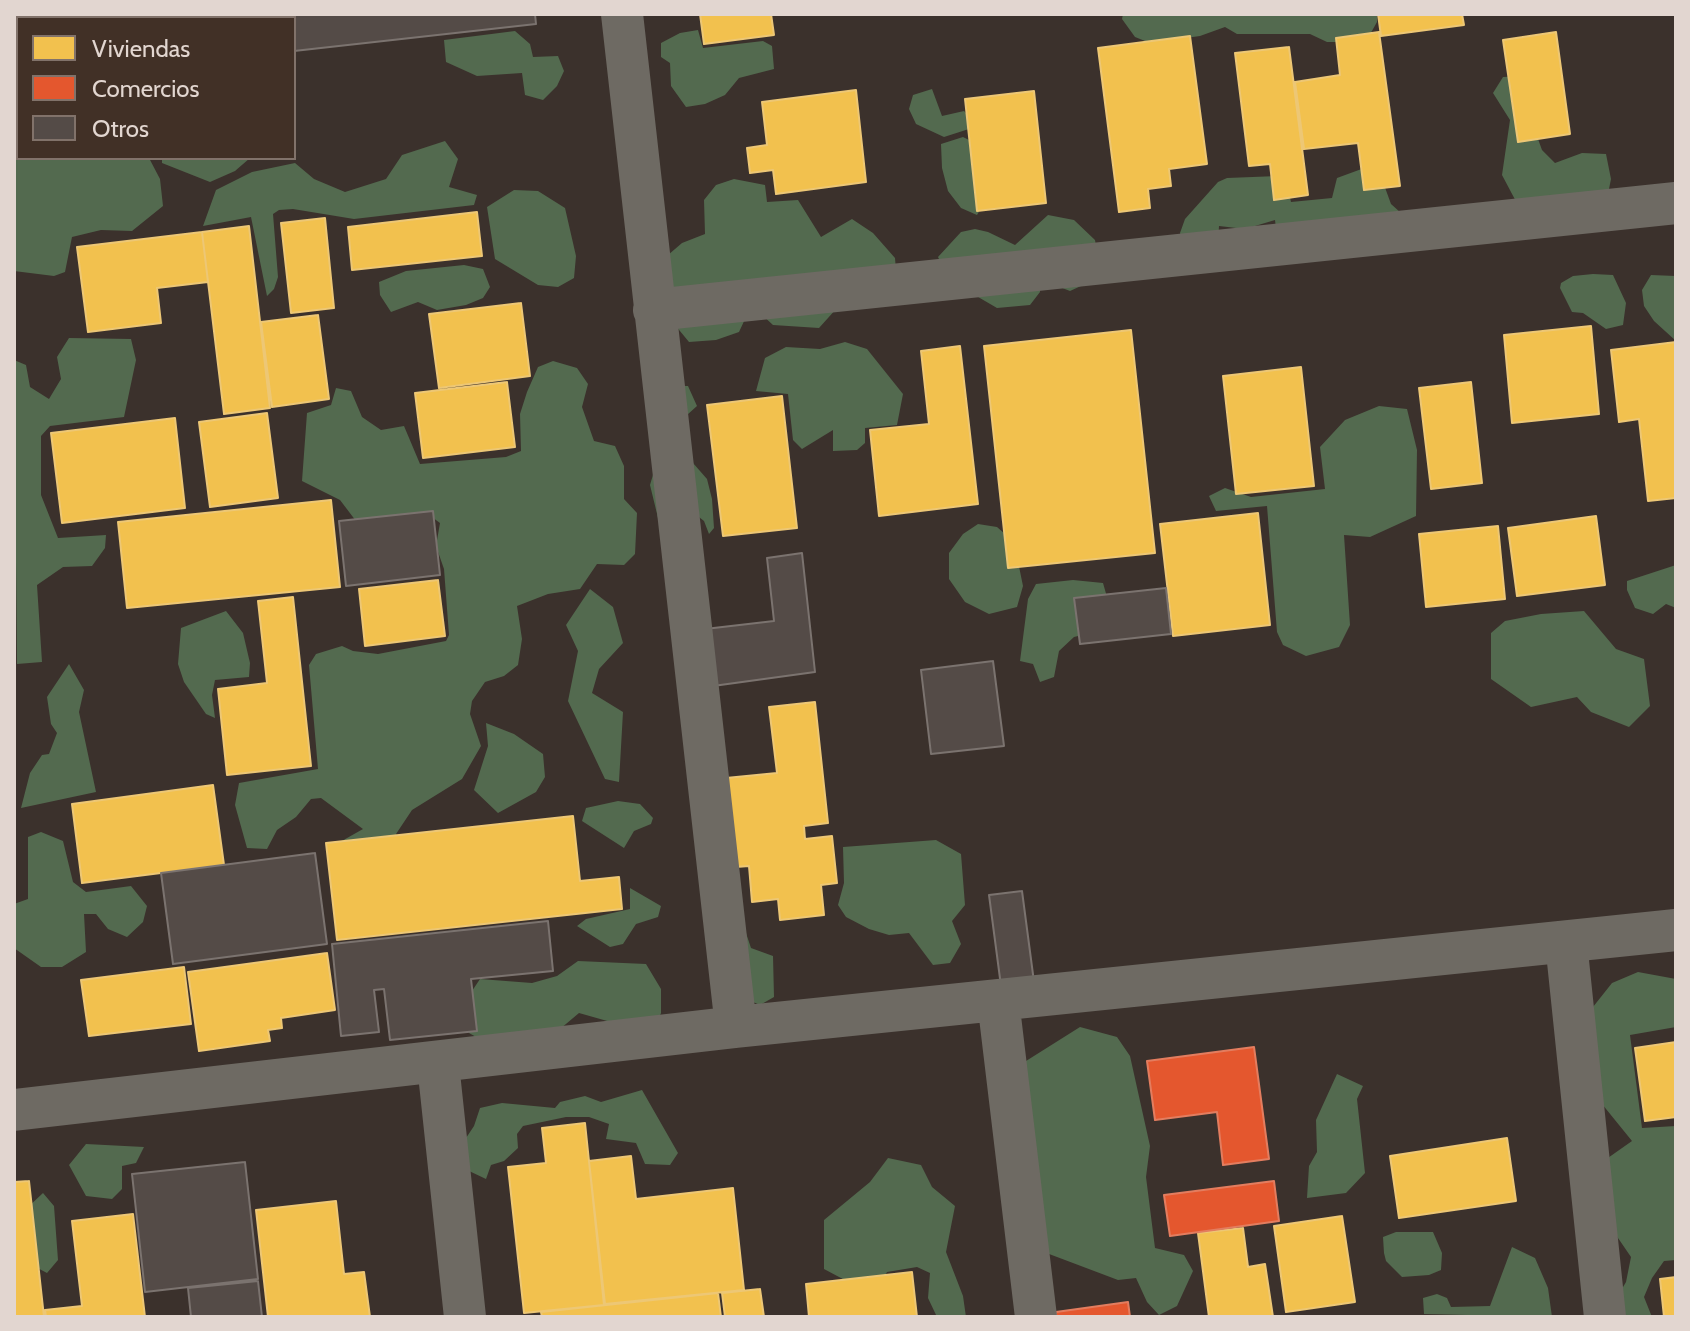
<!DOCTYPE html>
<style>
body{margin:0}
#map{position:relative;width:1690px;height:1331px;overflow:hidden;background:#3b312c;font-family:Cabin,sans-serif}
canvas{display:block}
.frame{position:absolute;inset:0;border:16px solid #e2d6d0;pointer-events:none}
.legend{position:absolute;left:16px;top:16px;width:280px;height:144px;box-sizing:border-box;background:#413026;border:2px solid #81726a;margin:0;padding:10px 14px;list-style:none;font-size:24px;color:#e2d6d0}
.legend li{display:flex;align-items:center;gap:16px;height:40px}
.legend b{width:40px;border:2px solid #81726a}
</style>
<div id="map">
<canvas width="1690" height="1331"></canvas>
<div class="frame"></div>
<ul class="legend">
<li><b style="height:22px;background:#f2c14e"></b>Viviendas</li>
<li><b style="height:22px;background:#e4572e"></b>Comercios</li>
<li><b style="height:22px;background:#544b47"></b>Otros</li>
</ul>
</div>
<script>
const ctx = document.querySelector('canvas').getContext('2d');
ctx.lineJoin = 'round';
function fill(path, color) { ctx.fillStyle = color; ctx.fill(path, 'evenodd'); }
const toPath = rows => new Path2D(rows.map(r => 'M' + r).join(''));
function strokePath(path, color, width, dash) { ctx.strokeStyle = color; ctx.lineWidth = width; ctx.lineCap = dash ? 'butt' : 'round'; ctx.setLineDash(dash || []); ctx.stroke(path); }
const forest = toPath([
 [1123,14,1377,14,1377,22,1368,38,1351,42,1327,42,1310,34,1237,34,1225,27,1200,36,1150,43,1135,37,1122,19],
 [18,29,18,158,149,158,160,179,163,206,132,231,101,230,72,237,65,272,54,276,14,271,14,31],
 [698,30,703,48,763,41,772,46,774,69,739,78,725,95,705,104,686,107,671,86,670,63,661,57,661,43,680,33],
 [515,31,530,44,533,57,558,56,564,71,557,86,543,100,525,95,522,73,477,76,446,62,444,40],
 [1523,76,1540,126,1538,139,1542,150,1555,163,1582,153,1606,154,1611,179,1606,204,1520,209,1502,175,1510,120,1493,93,1503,77],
 [932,89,942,116,964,111,973,120,972,128,944,137,916,124,909,109,913,95],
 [963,137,981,146,987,198,977,215,961,208,948,191,942,168,941,144],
 [445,141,458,159,449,187,477,195,474,205,354,219,293,209,279,210,273,214,278,277,274,289,267,296,251,217,203,226,216,190,252,172,295,163,314,179,345,192,386,179,402,155],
 [162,158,250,158,235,171,210,182,162,163],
 [1367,167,1379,171,1391,204,1401,213,1277,236,1275,220,1245,229,1219,226,1218,243,1184,250,1180,233,1185,219,1218,182,1227,178,1278,176,1286,179,1291,202,1332,198,1337,178],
 [734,179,765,185,767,202,798,200,821,237,852,219,873,233,895,258,897,282,846,298,819,328,773,325,746,300,746,317,739,332,716,340,689,342,675,325,647,273,682,243,705,234,704,200,716,185],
 [514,190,538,191,565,208,576,256,574,278,558,287,538,285,495,259,487,207],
 [1048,215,1074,220,1095,240,1098,257,1094,280,1070,291,1052,284,1039,270,1040,292,1030,305,997,308,949,280,938,257,961,232,975,229,988,232,1015,245],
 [464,265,483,269,490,287,483,298,466,305,437,310,418,302,391,312,380,295,379,282,406,271],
 [1593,274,1613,275,1626,303,1623,325,1606,329,1583,313,1572,312,1560,288,1561,283,1573,276],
 [1651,275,1676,276,1676,341,1654,321,1644,306,1642,290],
 [69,338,131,339,136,360,124,417,50,426,41,436,41,495,58,538,106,535,105,548,92,566,63,567,37,585,42,662,17,664,14,360,26,365,30,387,49,399,61,379,57,357],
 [845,342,867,349,903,394,897,425,865,428,865,443,857,450,833,451,833,430,802,449,793,440,788,394,756,391,765,358,786,347,820,349],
 [553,361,577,368,588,384,582,407,594,441,615,446,624,466,624,499,637,513,635,554,624,565,597,564,580,589,548,594,517,606,522,639,518,665,504,676,485,682,472,701,470,714,481,746,462,779,412,810,396,834,424,879,340,842,363,829,321,798,311,799,296,817,277,830,267,849,247,848,235,805,239,783,318,769,309,665,316,654,342,646,353,651,378,654,446,641,449,635,444,569,436,546,440,523,425,512,359,525,340,500,302,481,307,413,331,405,336,388,351,391,362,417,381,430,404,426,420,464,506,457,521,451,520,414,527,392,538,367],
 [679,386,688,386,697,406,687,415,693,463,707,479,712,499,714,528,709,534,704,521,690,510,658,518,650,485],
 [1379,406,1407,409,1417,450,1416,516,1370,537,1344,535,1350,625,1339,647,1306,656,1283,645,1277,632,1267,506,1216,511,1209,496,1225,488,1251,497,1325,489,1320,447,1345,420],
 [978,524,997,527,1014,542,1023,586,1017,607,989,614,965,602,949,579,949,553,963,534],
 [1676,565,1676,608,1666,604,1653,614,1635,608,1627,590,1627,581],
 [1073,580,1103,583,1111,611,1103,630,1074,637,1059,651,1054,677,1040,682,1033,664,1020,661,1028,599,1036,584],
 [590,589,613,607,623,643,599,669,592,693,623,712,619,782,605,779,568,701,578,651,566,625],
 [226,611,243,633,250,663,249,677,215,680,212,695,215,718,206,714,184,682,178,664,181,628],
 [1584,611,1616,649,1644,659,1650,706,1629,727,1591,712,1577,697,1531,707,1491,679,1491,633,1505,621,1541,614],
 [69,664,84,690,79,712,96,792,21,808,30,773,42,755,49,754,57,733,51,724,47,697],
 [486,723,514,734,543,754,545,777,536,792,498,813,474,790,488,746],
 [618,801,640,804,653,818,651,824,634,831,624,848,582,821,586,808],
 [41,832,63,841,73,882,86,892,131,886,147,906,143,922,127,937,108,929,96,914,84,914,86,952,62,967,41,967,14,948,14,904,28,899,28,837],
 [936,840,961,854,965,905,952,921,961,944,950,963,933,965,909,933,889,935,869,929,846,917,838,905,844,883,843,847],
 [630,888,661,906,658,917,636,924,623,944,610,947,577,926,586,919,630,909],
 [743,924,751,948,773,956,774,997,760,1005,746,999],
 [578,961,646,964,661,989,661,1013,653,1034,579,1013,528,1056,503,1052,469,1033,462,1006,480,979,532,983,557,976],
 [1638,972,1676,979,1676,1027,1630,1035,1642,1128,1676,1126,1676,1260,1664,1261,1652,1278,1644,1297,1652,1317,1614,1317,1613,1304,1626,1282,1631,1257,1605,1219,1605,1160,1632,1141,1589,1088,1589,1012,1612,983],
 [1080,1027,1117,1037,1130,1056,1150,1146,1146,1177,1155,1248,1184,1255,1193,1271,1177,1306,1159,1315,1147,1302,1136,1278,1118,1280,1012,1240,999,1078],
 [1337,1074,1363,1086,1357,1099,1365,1173,1346,1193,1307,1198,1309,1166,1317,1152,1316,1120],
 [642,1090,678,1153,670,1165,645,1164,636,1143,606,1139,609,1124,589,1117,566,1117,523,1126,517,1134,518,1148,504,1161,491,1165,486,1179,467,1170,462,1144,474,1126,480,1108,502,1103,555,1108,560,1102,585,1096,601,1102],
 [86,1144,144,1147,136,1163,122,1166,122,1189,112,1199,86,1196,69,1165],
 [888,1158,921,1165,932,1187,955,1206,946,1252,963,1296,966,1317,937,1317,928,1298,930,1273,917,1267,887,1272,882,1281,856,1286,824,1269,824,1220,870,1182],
 [43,1193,54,1206,58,1260,47,1273,15,1256,27,1208],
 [1396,1232,1433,1232,1442,1253,1441,1270,1429,1275,1402,1277,1386,1261,1384,1253,1383,1237],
 [1512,1247,1535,1258,1548,1288,1552,1317,1424,1314,1423,1298,1437,1294,1447,1298,1451,1307,1490,1306]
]);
const homes = toPath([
 [700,14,771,14,774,35,704,44,700,14],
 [1378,14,1462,14,1464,25,1381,36,1378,14],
 [1379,32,1400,186,1364,190,1358,143,1304,149,1295,82,1340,75,1336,38,1379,32],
 [1556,32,1570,134,1518,142,1503,40,1556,32],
 [1190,36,1207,164,1169,169,1171,186,1148,189,1150,208,1119,212,1098,48,1190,36],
 [1289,47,1308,195,1274,200,1270,164,1249,166,1235,53,1289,47],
 [856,90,866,182,776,194,773,170,750,173,747,148,767,145,762,102,856,90],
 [1034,91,1046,203,977,211,965,99,1034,91],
 [477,212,482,256,352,270,348,227,477,212],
 [325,218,334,308,291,313,281,223,325,218],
 [249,226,270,408,224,414,202,232,249,226],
 [202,232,208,282,157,288,161,323,88,332,77,247,202,232],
 [521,303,530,376,439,388,429,314,521,303],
 [318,315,329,399,272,407,261,322,318,315],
 [1591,326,1599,414,1512,423,1504,335,1591,326],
 [1131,330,1155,553,1008,568,984,346,1131,330],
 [1676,342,1676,498,1648,501,1639,419,1619,422,1611,350,1676,342],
 [960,346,978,504,879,516,870,430,929,424,921,351,960,346],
 [1301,367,1314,486,1236,494,1223,376,1301,367],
 [507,382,515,447,423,458,415,393,507,382],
 [1471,382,1482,483,1431,489,1419,388,1471,382],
 [782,396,797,528,723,536,707,405,782,396],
 [267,413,278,498,210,507,199,422,267,413],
 [175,418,185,508,62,523,51,433,175,418],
 [331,500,340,587,127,608,118,522,331,500],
 [1258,513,1270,625,1173,636,1160,524,1258,513],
 [1596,516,1605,585,1517,596,1508,528,1596,516],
 [1498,526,1505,599,1426,607,1419,534,1498,526],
 [438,580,445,636,365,646,359,589,438,580],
 [293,597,311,766,227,775,218,689,267,683,258,601,293,597],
 [815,702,828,823,804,826,805,839,832,836,837,883,821,885,824,915,780,920,778,899,752,902,749,866,736,867,726,778,777,773,769,707,815,702],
 [213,785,224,865,82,883,72,804,213,785],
 [573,816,580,881,619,877,622,909,337,940,326,843,573,816],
 [327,953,335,1010,281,1018,282,1028,268,1030,270,1041,199,1051,188,972,327,953],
 [184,967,191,1024,89,1036,81,980,184,967],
 [1676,1042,1676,1117,1645,1121,1635,1048,1676,1042],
 [585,1123,604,1305,524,1313,508,1167,546,1163,542,1128,585,1123],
 [1507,1138,1516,1201,1399,1218,1390,1156,1507,1138],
 [631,1156,636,1199,733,1188,744,1290,605,1304,589,1161,631,1156],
 [29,1181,44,1317,14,1317,14,1182,29,1181],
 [336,1201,344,1274,364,1272,370,1317,268,1317,256,1210,336,1201],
 [133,1214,145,1317,46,1317,45,1310,82,1306,72,1221,133,1214],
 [1342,1216,1355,1302,1286,1312,1274,1226,1342,1216],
 [1243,1228,1248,1267,1265,1264,1273,1317,1209,1317,1198,1233,1243,1228],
 [912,1272,917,1317,809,1317,806,1284,912,1272],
 [1676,1277,1676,1317,1664,1317,1660,1279,1676,1277],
 [760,1289,764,1317,725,1317,722,1293,760,1289],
 [718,1293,721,1317,542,1317,541,1312,718,1293]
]);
const shops = toPath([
 [1254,1047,1269,1159,1223,1165,1217,1112,1155,1120,1147,1061,1254,1047],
 [1274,1181,1279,1221,1170,1236,1164,1195,1274,1181],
 [1128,1302,1130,1317,1056,1317,1056,1312,1128,1302]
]);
const building = toPath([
 [226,14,535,14,536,24,294,51,294,18,227,18,226,14],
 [433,511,440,575,346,586,339,521,433,511],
 [802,553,815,672,713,686,705,629,774,621,767,558,802,553],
 [1166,588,1171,634,1080,644,1074,598,1166,588],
 [993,661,1004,746,931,754,921,670,993,661],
 [315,853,327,944,173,964,161,873,315,853],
 [1022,891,1034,982,1001,986,989,895,1022,891],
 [548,921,553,971,471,979,477,1031,390,1040,384,989,374,990,379,1032,341,1036,332,944,548,921],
 [245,1162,258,1279,145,1292,132,1174,245,1162],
 [258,1281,262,1317,191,1317,188,1288,258,1281]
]);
const minor = toPath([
 [622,14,736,1027],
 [654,310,1676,203],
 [1566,942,1605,1317],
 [998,1000,1036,1317],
 [438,1064,465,1317],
 [14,1110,736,1027,1676,930]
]);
fill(forest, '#536a4f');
fill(homes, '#f2c14e');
strokePath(homes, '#edc775', 2);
fill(shops, '#e4572e');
strokePath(shops, '#e37d5f', 2);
fill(building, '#544b47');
strokePath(building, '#7b736f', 2);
strokePath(minor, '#6e6a63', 42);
</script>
